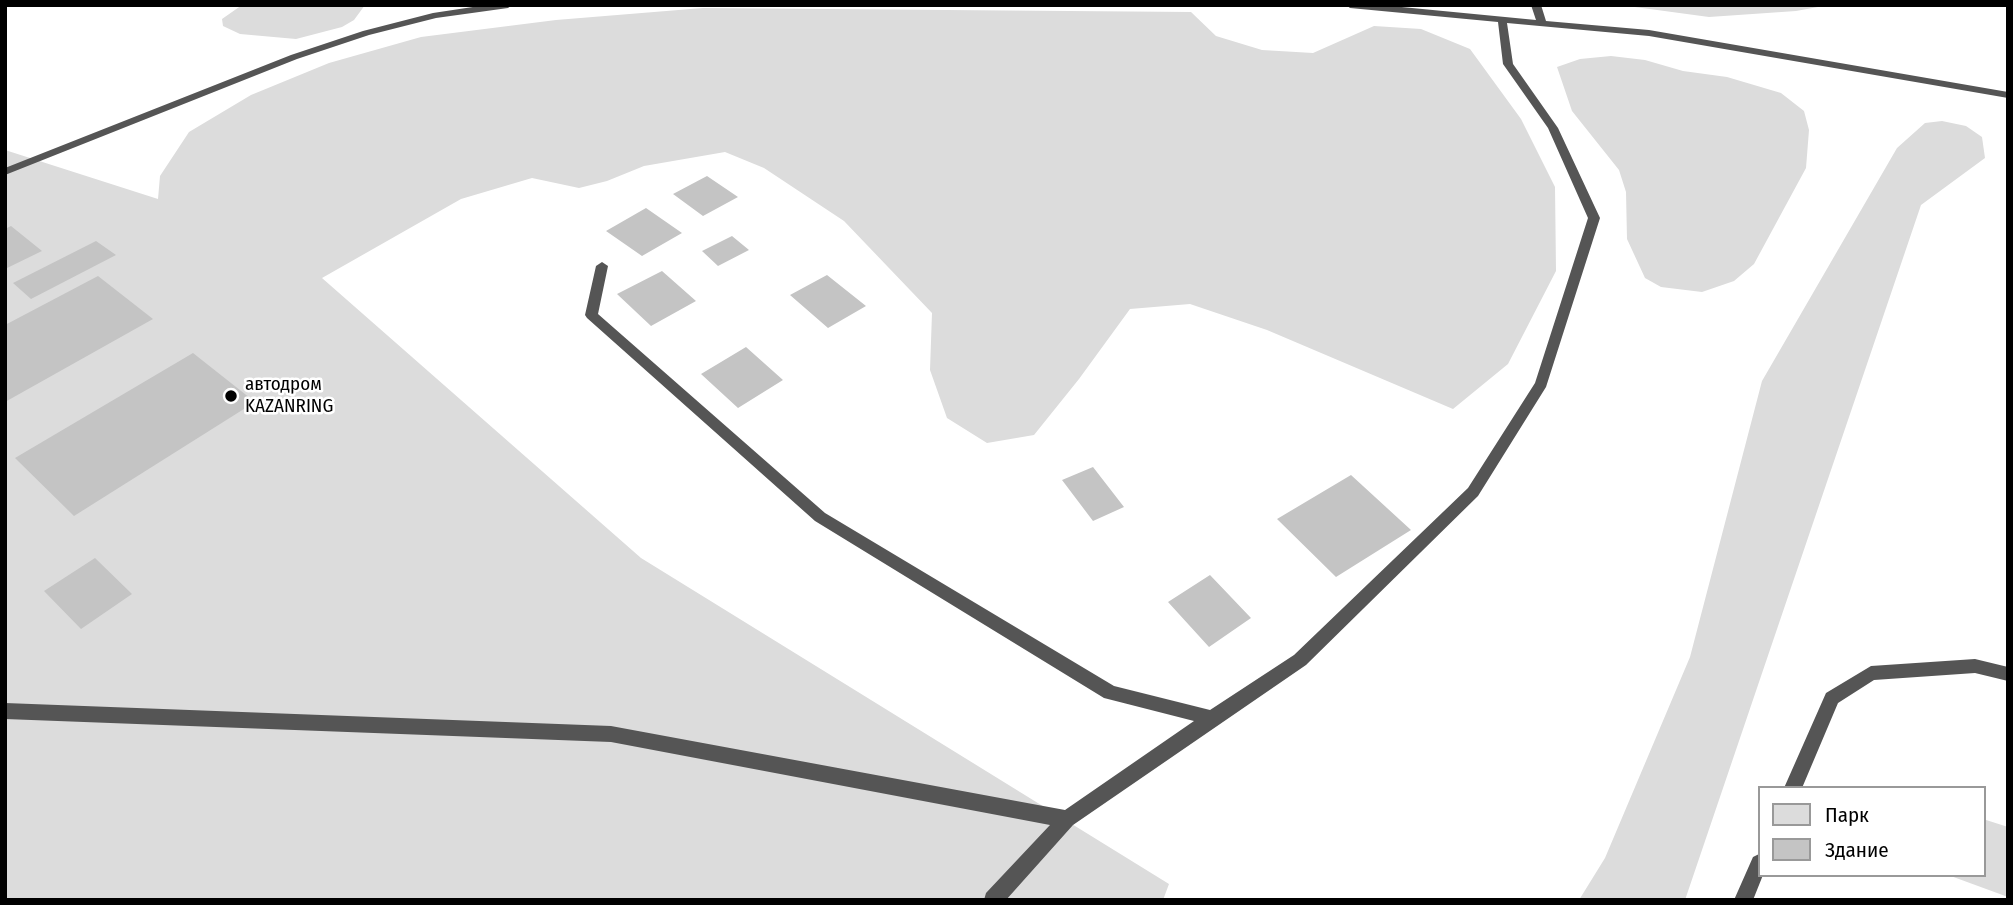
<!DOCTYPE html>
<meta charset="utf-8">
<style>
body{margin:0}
#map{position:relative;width:2013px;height:905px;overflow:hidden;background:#fff;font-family:"Fira Sans Condensed",sans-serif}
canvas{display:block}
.frame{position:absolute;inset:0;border:7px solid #000;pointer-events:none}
.legend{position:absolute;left:1758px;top:786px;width:228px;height:91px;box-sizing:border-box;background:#fff;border:2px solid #999;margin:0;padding:9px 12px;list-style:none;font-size:21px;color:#000}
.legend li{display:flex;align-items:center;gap:14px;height:35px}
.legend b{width:35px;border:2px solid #999}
</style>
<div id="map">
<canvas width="2013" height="905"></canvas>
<div class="frame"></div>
<ul class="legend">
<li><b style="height:19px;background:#dcdcdc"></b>Парк</li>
<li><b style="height:19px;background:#c4c4c4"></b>Здание</li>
</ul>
</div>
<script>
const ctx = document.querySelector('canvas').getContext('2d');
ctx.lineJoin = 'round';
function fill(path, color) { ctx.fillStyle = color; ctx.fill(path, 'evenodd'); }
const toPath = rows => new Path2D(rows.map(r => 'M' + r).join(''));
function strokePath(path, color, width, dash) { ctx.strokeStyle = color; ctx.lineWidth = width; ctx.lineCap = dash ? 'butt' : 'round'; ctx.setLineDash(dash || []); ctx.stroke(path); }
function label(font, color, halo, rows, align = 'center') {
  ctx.font = font + ' "Fira Sans Condensed",sans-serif'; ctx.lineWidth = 5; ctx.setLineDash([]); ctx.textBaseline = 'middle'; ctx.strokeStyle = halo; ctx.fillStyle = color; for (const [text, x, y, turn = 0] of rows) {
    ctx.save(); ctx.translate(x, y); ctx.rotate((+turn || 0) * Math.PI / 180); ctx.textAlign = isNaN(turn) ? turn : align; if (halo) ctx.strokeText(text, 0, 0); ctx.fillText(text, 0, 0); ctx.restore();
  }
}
const green = toPath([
 [242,5,365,5,354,20,342,27,296,39,240,34,223,26,222,19],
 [1620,5,1829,5,1796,11,1709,17],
 [703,8,1191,12,1216,36,1262,50,1313,53,1374,26,1421,29,1470,49,1521,119,1555,187,1556,271,1508,364,1453,409,1267,330,1190,304,1130,309,1079,379,1034,435,987,443,947,418,930,370,932,313,844,221,764,168,725,152,644,166,607,181,579,188,532,178,461,199,322,278,641,558,1169,884,1163,900,5,900,5,150,158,199,160,176,189,132,251,95,329,63,421,37,556,20],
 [1611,56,1645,60,1683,71,1727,77,1781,93,1804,111,1809,130,1806,168,1754,264,1734,281,1702,292,1661,287,1645,278,1627,239,1626,192,1619,170,1572,111,1557,67,1580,59],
 [1942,121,1966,126,1982,137,1985,158,1921,205,1685,900,1579,900,1605,858,1690,657,1762,381,1897,148,1925,123],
 [1983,819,2008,827,2008,897,1948,875,1983,875]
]);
const building = toPath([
 [707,176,738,197,703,216,673,194],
 [646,208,682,233,642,256,606,231],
 [11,226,42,251,5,269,5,229],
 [732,236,749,250,718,266,702,251],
 [96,241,116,255,31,299,13,283],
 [662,271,696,301,651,326,617,294],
 [827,275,866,306,828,328,790,295],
 [98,276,153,319,5,402,5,325],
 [746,347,783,380,738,408,701,374],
 [193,353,255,402,74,516,15,458],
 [1093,467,1124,507,1093,521,1062,480],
 [1351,475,1411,530,1336,577,1277,519],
 [95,558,132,594,81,629,44,591],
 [1210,575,1251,618,1209,647,1168,602]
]);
const service = toPath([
 [486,5,512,5,508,8,436,18,369,35,297,59,5,175,5,168,291,55,363,31,433,13,486,5],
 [1346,5,1381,5,1536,20,1531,5,1541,5,1546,21,1649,30,2008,92,2008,98,1649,36,1507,23,1513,64,1558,128,1600,218,1546,387,1478,496,1306,665,1073,825,1006,900,984,900,986,893,1050,825,611,742,5,719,5,703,611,726,1065,810,1194,721,1104,698,815,521,587,318,585,315,596,266,602,262,608,266,598,314,825,513,1114,686,1210,710,1294,655,1468,488,1535,383,1588,218,1548,128,1503,64,1498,22,1350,8,1346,5],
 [1975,659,2008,667,2008,681,1975,673,1874,680,1838,703,1802,788,1784,788,1826,693,1871,666,1975,659],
 [1759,854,1759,875,1763,875,1753,900,1734,900,1753,857,1759,854]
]);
const markers = [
 [231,396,7,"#000"]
];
const poiNames = [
 ["автодром",245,385],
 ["KAZANRING",245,407]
];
fill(green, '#dcdcdc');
fill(building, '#c4c4c4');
fill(service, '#555');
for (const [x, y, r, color] of markers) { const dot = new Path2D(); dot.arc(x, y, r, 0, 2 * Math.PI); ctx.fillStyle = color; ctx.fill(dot); strokePath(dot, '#fff', 2.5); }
label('19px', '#000', '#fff', poiNames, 'left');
</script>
